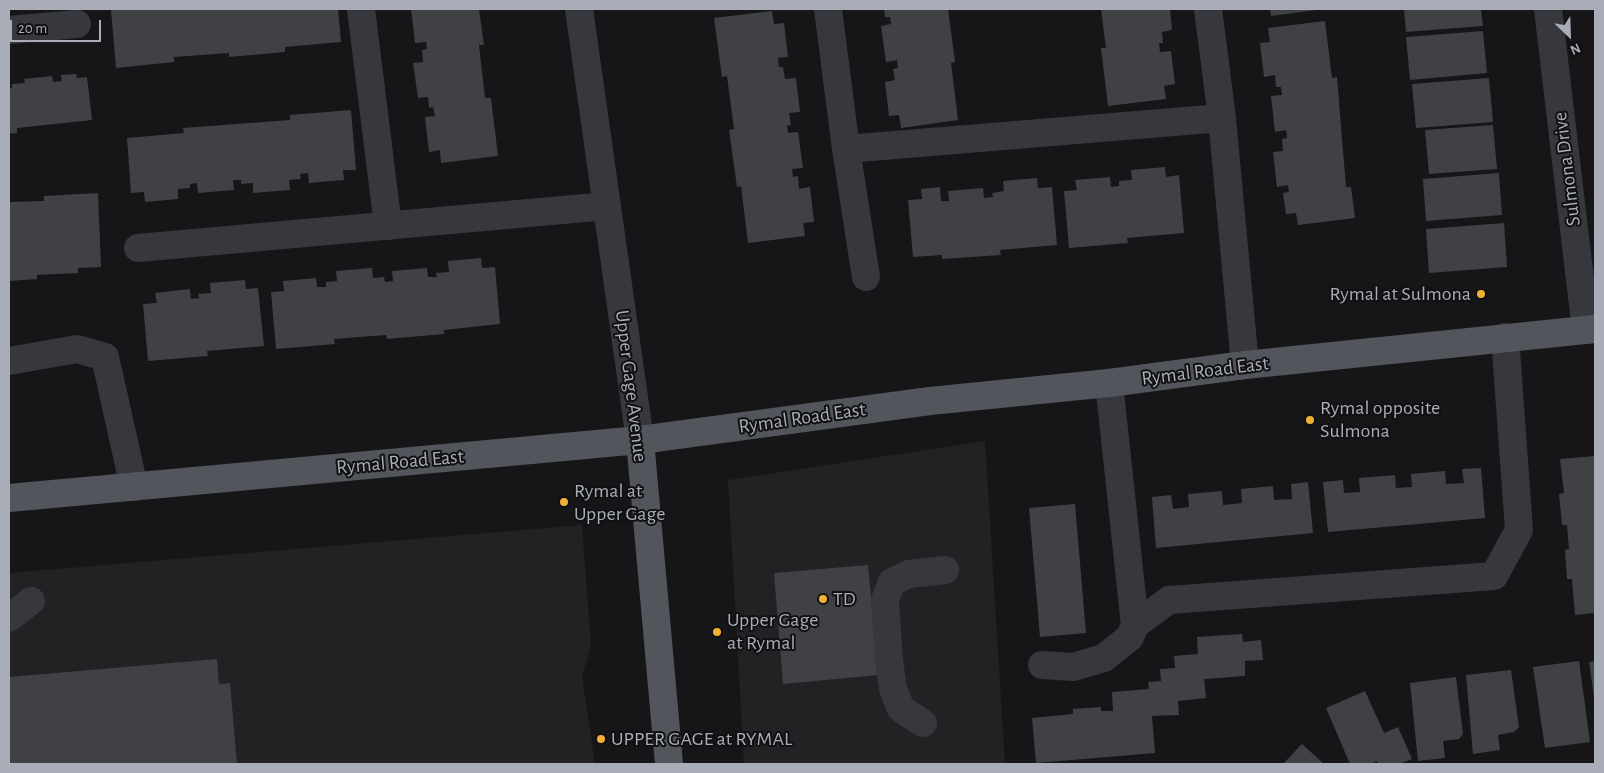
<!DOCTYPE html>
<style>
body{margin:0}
#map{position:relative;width:1604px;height:773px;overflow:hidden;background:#161618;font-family:"Alegreya Sans",sans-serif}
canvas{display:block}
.frame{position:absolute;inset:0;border:10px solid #a8adb8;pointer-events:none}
.north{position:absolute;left:1544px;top:10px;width:50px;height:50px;-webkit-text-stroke:4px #111113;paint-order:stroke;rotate:156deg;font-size:14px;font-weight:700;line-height:20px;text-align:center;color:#a8adb8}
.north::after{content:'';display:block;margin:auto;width:18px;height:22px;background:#a8adb8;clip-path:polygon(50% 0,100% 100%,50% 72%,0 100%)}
.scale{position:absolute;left:10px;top:20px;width:91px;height:22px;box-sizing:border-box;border:2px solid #a8adb8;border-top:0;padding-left:6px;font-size:15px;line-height:18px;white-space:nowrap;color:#a8adb8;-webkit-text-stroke:4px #111113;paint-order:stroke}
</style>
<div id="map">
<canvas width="1604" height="773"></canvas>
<div class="frame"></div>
<div class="north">N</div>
<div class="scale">20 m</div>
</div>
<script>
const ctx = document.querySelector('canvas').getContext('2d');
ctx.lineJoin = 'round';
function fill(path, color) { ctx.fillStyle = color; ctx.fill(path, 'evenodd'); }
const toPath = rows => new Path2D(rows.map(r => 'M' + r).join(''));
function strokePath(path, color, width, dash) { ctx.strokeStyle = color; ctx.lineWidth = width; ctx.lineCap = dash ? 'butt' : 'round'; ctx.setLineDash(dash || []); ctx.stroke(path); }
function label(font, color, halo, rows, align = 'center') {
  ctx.font = font + ' "Alegreya Sans",sans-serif'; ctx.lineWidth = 4; ctx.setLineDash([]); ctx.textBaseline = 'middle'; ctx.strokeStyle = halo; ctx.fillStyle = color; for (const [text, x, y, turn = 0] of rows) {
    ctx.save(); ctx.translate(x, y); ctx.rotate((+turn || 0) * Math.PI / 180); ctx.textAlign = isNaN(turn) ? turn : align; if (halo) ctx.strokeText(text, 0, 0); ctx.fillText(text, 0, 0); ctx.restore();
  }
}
const built = toPath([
 [985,441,1005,764,744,764,728,480],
 [582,525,591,646,582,676,595,764,9,764,9,573]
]);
const building = toPath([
 [125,9,338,9,341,42,285,47,285,52,229,57,229,53,174,57,174,62,116,68,111,10],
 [411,9,479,9,484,45,479,45,485,98,491,98,498,156,441,163,440,150,429,152,425,117,435,116,433,107,429,108,428,97,418,98,413,63,423,62,422,50,427,49,426,42,415,43],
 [884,9,948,9,955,62,951,63,958,120,901,128,899,115,889,116,885,82,895,80,893,69,898,68,897,60,886,62,881,26,891,24,890,17,885,17],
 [1101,9,1170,9,1172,30,1162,32,1163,43,1159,43,1160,52,1171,51,1175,84,1164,86,1166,99,1108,106,1101,48,1106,48],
 [1270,9,1317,9,1317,10,1271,16],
 [1404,9,1481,9,1483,26,1406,32],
 [772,11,774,24,784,23,788,57,778,58,779,67,783,67,785,79,796,78,800,112,789,113,791,125,787,126,788,133,798,132,803,168,792,169,793,177,798,176,799,189,810,187,814,222,803,223,805,236,748,243,741,186,737,187,729,130,734,129,727,76,722,77,714,18],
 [1325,21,1332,78,1337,77,1346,187,1351,187,1355,218,1298,225,1296,213,1286,214,1283,193,1289,192,1288,185,1277,187,1273,152,1283,151,1282,139,1287,138,1286,130,1275,132,1271,96,1282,95,1281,87,1276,87,1275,75,1264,77,1260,43,1270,42,1268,28],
 [1483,31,1487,73,1410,80,1406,37],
 [76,74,77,78,87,77,92,120,17,128,17,133,9,134,9,89,12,88,12,84,25,83,24,79,52,76,53,82,62,81,61,75],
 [1489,78,1493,122,1416,128,1412,84],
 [351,110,356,170,343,170,344,180,309,183,308,173,300,174,301,179,289,180,290,190,253,193,253,183,241,184,241,180,233,180,234,190,198,193,197,183,190,184,190,188,178,189,178,199,145,202,144,192,131,193,127,138,184,133,183,128,290,120,290,115],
 [1493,125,1497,169,1429,174,1425,130],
 [1165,167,1166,177,1179,175,1184,233,1127,238,1128,243,1069,248,1064,191,1077,190,1075,180,1110,177,1111,187,1119,186,1119,181,1132,180,1131,170],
 [1499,173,1502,215,1426,221,1423,179],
 [1037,178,1038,188,1052,187,1057,245,1000,250,1001,255,942,259,942,255,913,257,908,200,922,199,921,189,940,187,941,201,949,201,948,191,983,188,984,198,993,197,992,193,1004,191,1003,181],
 [98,193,101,267,78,268,78,273,37,275,37,279,9,281,9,202,44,201,44,196],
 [1504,223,1507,267,1429,273,1426,229],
 [481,258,482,268,495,267,500,324,444,330,444,334,387,339,386,335,334,339,335,344,276,349,271,292,284,291,283,281,316,278,317,287,326,287,326,282,337,281,336,271,372,268,373,278,384,277,385,282,393,281,392,271,427,268,428,277,437,277,436,273,449,272,448,261],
 [245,280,246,289,258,288,264,346,207,351,208,356,148,361,143,304,157,303,155,293,190,289,191,299,199,298,198,294,211,293,210,283],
 [1595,456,1595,613,1575,615,1572,579,1567,579,1565,550,1569,549,1567,525,1562,525,1559,494,1564,493,1560,459],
 [1481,468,1485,518,1328,532,1323,482,1343,480,1344,493,1360,492,1359,478,1395,475,1396,488,1412,487,1411,474,1445,471,1446,484,1464,483,1462,469],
 [1308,482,1313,533,1156,548,1152,497,1171,495,1173,509,1189,507,1188,494,1222,491,1223,505,1242,503,1241,489,1273,486,1274,500,1292,499,1291,484],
 [1075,504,1086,633,1040,637,1029,508],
 [868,565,879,675,783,684,774,573],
 [1242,634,1243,642,1261,640,1263,660,1245,661,1245,676,1204,679,1206,698,1178,701,1179,715,1152,716,1155,753,1036,763,1032,718,1073,714,1073,709,1101,707,1101,711,1113,711,1112,692,1149,689,1148,682,1161,681,1160,669,1175,668,1174,656,1198,654,1197,637],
 [217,659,219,684,230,683,237,764,9,764,9,677],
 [1579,661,1590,742,1545,748,1533,667],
 [1595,661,1595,697,1594,697,1589,662],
 [1511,670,1519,727,1514,732,1498,735,1500,750,1473,754,1466,675],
 [1456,677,1463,734,1459,739,1443,741,1445,758,1418,761,1410,683],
 [1365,691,1384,733,1398,727,1412,759,1399,764,1378,764,1377,761,1373,763,1374,764,1350,764,1326,708],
 [1302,744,1324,764,1283,764]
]);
const minor = toPath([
 [361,9,388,226],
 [579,9,640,440],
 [828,9,846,149,866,277],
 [1208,9,1222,118,1245,365],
 [1548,9,1586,330],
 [9,30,77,24],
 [846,149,1222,118],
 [138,248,607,206],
 [9,361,77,349,105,357,134,487],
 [9,618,31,601],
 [1135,625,1169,600,1494,576,1519,530,1505,337],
 [1042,665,1073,667,1104,658,1130,637,1135,625,1109,383],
 [923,723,901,709,893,689,889,661,885,600,892,582,909,574,945,570]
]);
const major = toPath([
 [640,440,669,764],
 [9,498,640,440,930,401,1109,383,1245,365,1595,329]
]);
const markers = [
 [1481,294,5,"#f2b134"],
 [1310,420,5,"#f2b134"],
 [564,502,5,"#f2b134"],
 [823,599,5,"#f2b134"],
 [717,632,5,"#f2b134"],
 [601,739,5,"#f2b134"]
];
const streetNames = [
 ["Sulmona Drive",1567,169,-97],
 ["Rymal Road East",1205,371,-7],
 ["Upper Gage Avenue",631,386,83],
 ["Rymal Road East",802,418,-8],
 ["Rymal Road East",400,462,-5]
];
const poiNames = [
 ["Rymal at Sulmona",1471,294,"right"],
 ["Rymal opposite",1320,408],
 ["Sulmona",1320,431],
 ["Rymal at",574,491],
 ["Upper Gage",574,514],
 ["TD",833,599],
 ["Upper Gage",727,620],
 ["at Rymal",727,643],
 ["UPPER GAGE at RYMAL",611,739]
];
fill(built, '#222225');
fill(building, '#404145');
strokePath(minor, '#37383d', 28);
strokePath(major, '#53555c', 28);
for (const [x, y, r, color] of markers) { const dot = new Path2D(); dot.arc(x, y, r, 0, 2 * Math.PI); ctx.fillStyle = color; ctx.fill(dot); strokePath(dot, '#111113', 2); }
label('20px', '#a8adb8', '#111113', streetNames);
label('20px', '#a8adb8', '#111113', poiNames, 'left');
</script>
